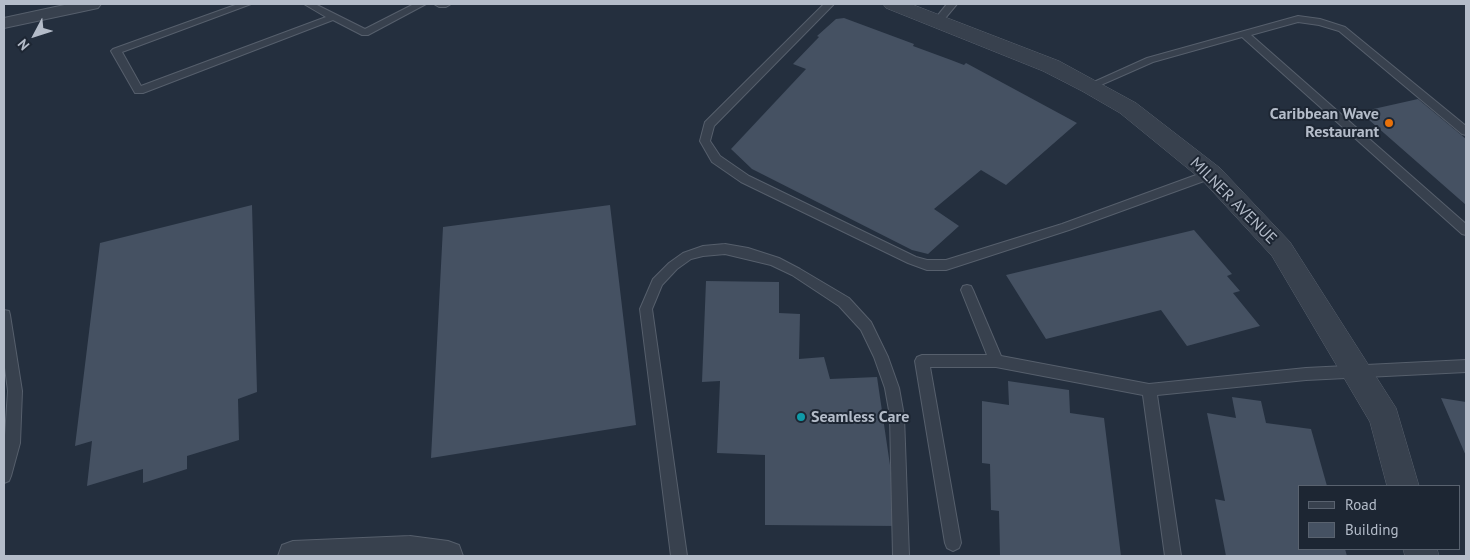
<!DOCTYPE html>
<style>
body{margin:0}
#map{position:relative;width:1470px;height:560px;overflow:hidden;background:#242f3e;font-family:"PT Sans",sans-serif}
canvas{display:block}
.frame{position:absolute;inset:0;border:5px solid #b4bcc9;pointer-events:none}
.legend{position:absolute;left:1298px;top:485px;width:162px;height:65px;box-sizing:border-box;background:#1d2633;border:1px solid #59626f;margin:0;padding:6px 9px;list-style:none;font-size:15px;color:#b4bcc9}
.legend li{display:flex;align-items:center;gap:10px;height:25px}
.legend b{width:25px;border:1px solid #59626f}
.north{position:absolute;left:10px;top:10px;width:50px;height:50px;-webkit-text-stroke:4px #1d2633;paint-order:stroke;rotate:230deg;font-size:14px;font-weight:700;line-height:20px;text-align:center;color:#b4bcc9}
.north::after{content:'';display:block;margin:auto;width:18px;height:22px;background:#b4bcc9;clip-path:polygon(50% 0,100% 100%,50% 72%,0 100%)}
</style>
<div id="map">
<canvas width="1470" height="560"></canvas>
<div class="frame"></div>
<ul class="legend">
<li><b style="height:6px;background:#38414e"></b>Road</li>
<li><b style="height:14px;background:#455162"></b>Building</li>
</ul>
<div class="north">N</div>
</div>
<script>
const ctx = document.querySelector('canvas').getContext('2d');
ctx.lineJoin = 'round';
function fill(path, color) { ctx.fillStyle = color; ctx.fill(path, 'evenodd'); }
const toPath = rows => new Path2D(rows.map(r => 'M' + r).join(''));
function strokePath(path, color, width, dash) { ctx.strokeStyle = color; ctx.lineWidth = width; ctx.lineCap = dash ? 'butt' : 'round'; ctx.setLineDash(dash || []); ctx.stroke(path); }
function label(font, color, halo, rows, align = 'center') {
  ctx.font = font + ' "PT Sans",sans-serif'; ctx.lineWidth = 4; ctx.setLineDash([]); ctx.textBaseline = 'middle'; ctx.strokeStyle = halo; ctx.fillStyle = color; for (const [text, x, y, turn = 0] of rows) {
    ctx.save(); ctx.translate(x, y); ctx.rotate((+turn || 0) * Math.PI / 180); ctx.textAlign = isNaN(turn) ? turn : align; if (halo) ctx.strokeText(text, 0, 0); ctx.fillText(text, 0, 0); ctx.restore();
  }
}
const building = toPath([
 [844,18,914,44,913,46,951,60,964,65,966,63,1077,123,1006,185,981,170,934,209,959,226,928,254,912,250,752,169,731,149,806,69,793,64,819,37,817,36,836,19],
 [1418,99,1466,139,1466,205,1360,112],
 [252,205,257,392,238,399,239,440,187,456,187,469,143,483,143,469,87,486,92,441,75,446,100,243],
 [610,205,636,425,431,458,443,227],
 [1194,230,1232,274,1227,276,1240,291,1233,293,1260,326,1187,346,1161,310,1046,339,1006,275],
 [706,281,779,282,779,313,800,314,799,359,824,357,830,379,877,377,899,526,765,525,765,455,717,453,720,381,702,382],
 [1008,381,1069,390,1070,413,1104,418,1121,556,1000,556,999,511,991,510,990,464,982,463,982,401,1009,405],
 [1232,397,1261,401,1266,423,1311,429,1327,486,1299,486,1299,549,1345,549,1347,556,1226,556,1215,499,1225,501,1207,413,1236,418],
 [1441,398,1466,402,1466,456]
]);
const service = toPath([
 [238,4,251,4,122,52,141,86,326,17,304,4,315,4,365,29,414,4,426,4,368,35,362,35,333,20,143,93,135,93,111,51,113,49,238,4],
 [434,4,451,4,446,7,439,7,434,4],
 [824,4,834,4,714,126,710,141,720,156,749,176,916,257,927,260,946,260,1062,224,1207,171,1211,170,1217,174,1215,177,1069,230,946,270,927,270,908,263,741,182,712,162,700,141,705,122,824,4],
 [947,4,957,4,942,22,936,22,934,20,947,4],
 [1298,16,1320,19,1345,27,1466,126,1466,135,1462,134,1339,31,1319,25,1298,22,1251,35,1466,224,1466,235,1462,234,1242,37,1153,62,1094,88,1090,89,1085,86,1147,58,1298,16],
 [725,244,748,248,779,258,800,269,849,298,871,322,888,357,899,388,904,416,909,556,893,556,890,416,885,388,874,357,861,330,839,306,792,275,771,265,725,254,703,256,691,259,677,269,662,285,652,309,687,556,671,556,640,309,653,279,669,263,683,253,703,246,725,244],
 [967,285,971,286,973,290,1001,356,1149,384,1306,368,1466,360,1466,372,1306,380,1157,395,1181,556,1165,556,1143,395,996,367,930,367,961,543,959,548,953,551,947,548,945,543,915,361,917,357,922,355,987,355,961,290,963,286,967,285],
 [4,310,9,311,10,315,22,391,20,443,11,476,9,481,4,483,4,450,8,391,4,360,4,310]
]);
const minor = toPath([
 [69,4,101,4,98,8,4,28,4,18,69,4],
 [410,536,448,541,459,545,463,556,278,556,282,545,293,541,410,536]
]);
const tertiary = toPath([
 [883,4,911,4,1059,61,1136,103,1220,168,1290,242,1396,408,1419,486,1387,486,1370,422,1272,256,1202,180,1120,113,1082,91,1043,71,886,8,883,4],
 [1403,549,1437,549,1439,556,1405,556,1403,549]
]);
const markers = [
 [1389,123,5,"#e8710a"],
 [801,417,5,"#0f9aa8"]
];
const poiNames = [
 ["Caribbean Wave",1379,114],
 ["Restaurant",1379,132],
 ["Seamless Care",811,417,"left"]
];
const streetNames = [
 ["MILNER AVENUE",1233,201,45]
];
fill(building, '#455162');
strokePath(service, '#565f6c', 2);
strokePath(minor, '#565f6c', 2);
strokePath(tertiary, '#565f6c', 1);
fill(service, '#38414e');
fill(minor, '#38414e');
fill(tertiary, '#38414e');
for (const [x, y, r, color] of markers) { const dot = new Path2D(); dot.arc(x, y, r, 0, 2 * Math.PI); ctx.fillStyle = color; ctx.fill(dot); strokePath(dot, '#1d2633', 2); }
label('bold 16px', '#b4bcc9', '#1d2633', poiNames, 'right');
label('16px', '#b4bcc9', '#1d2633', streetNames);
</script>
